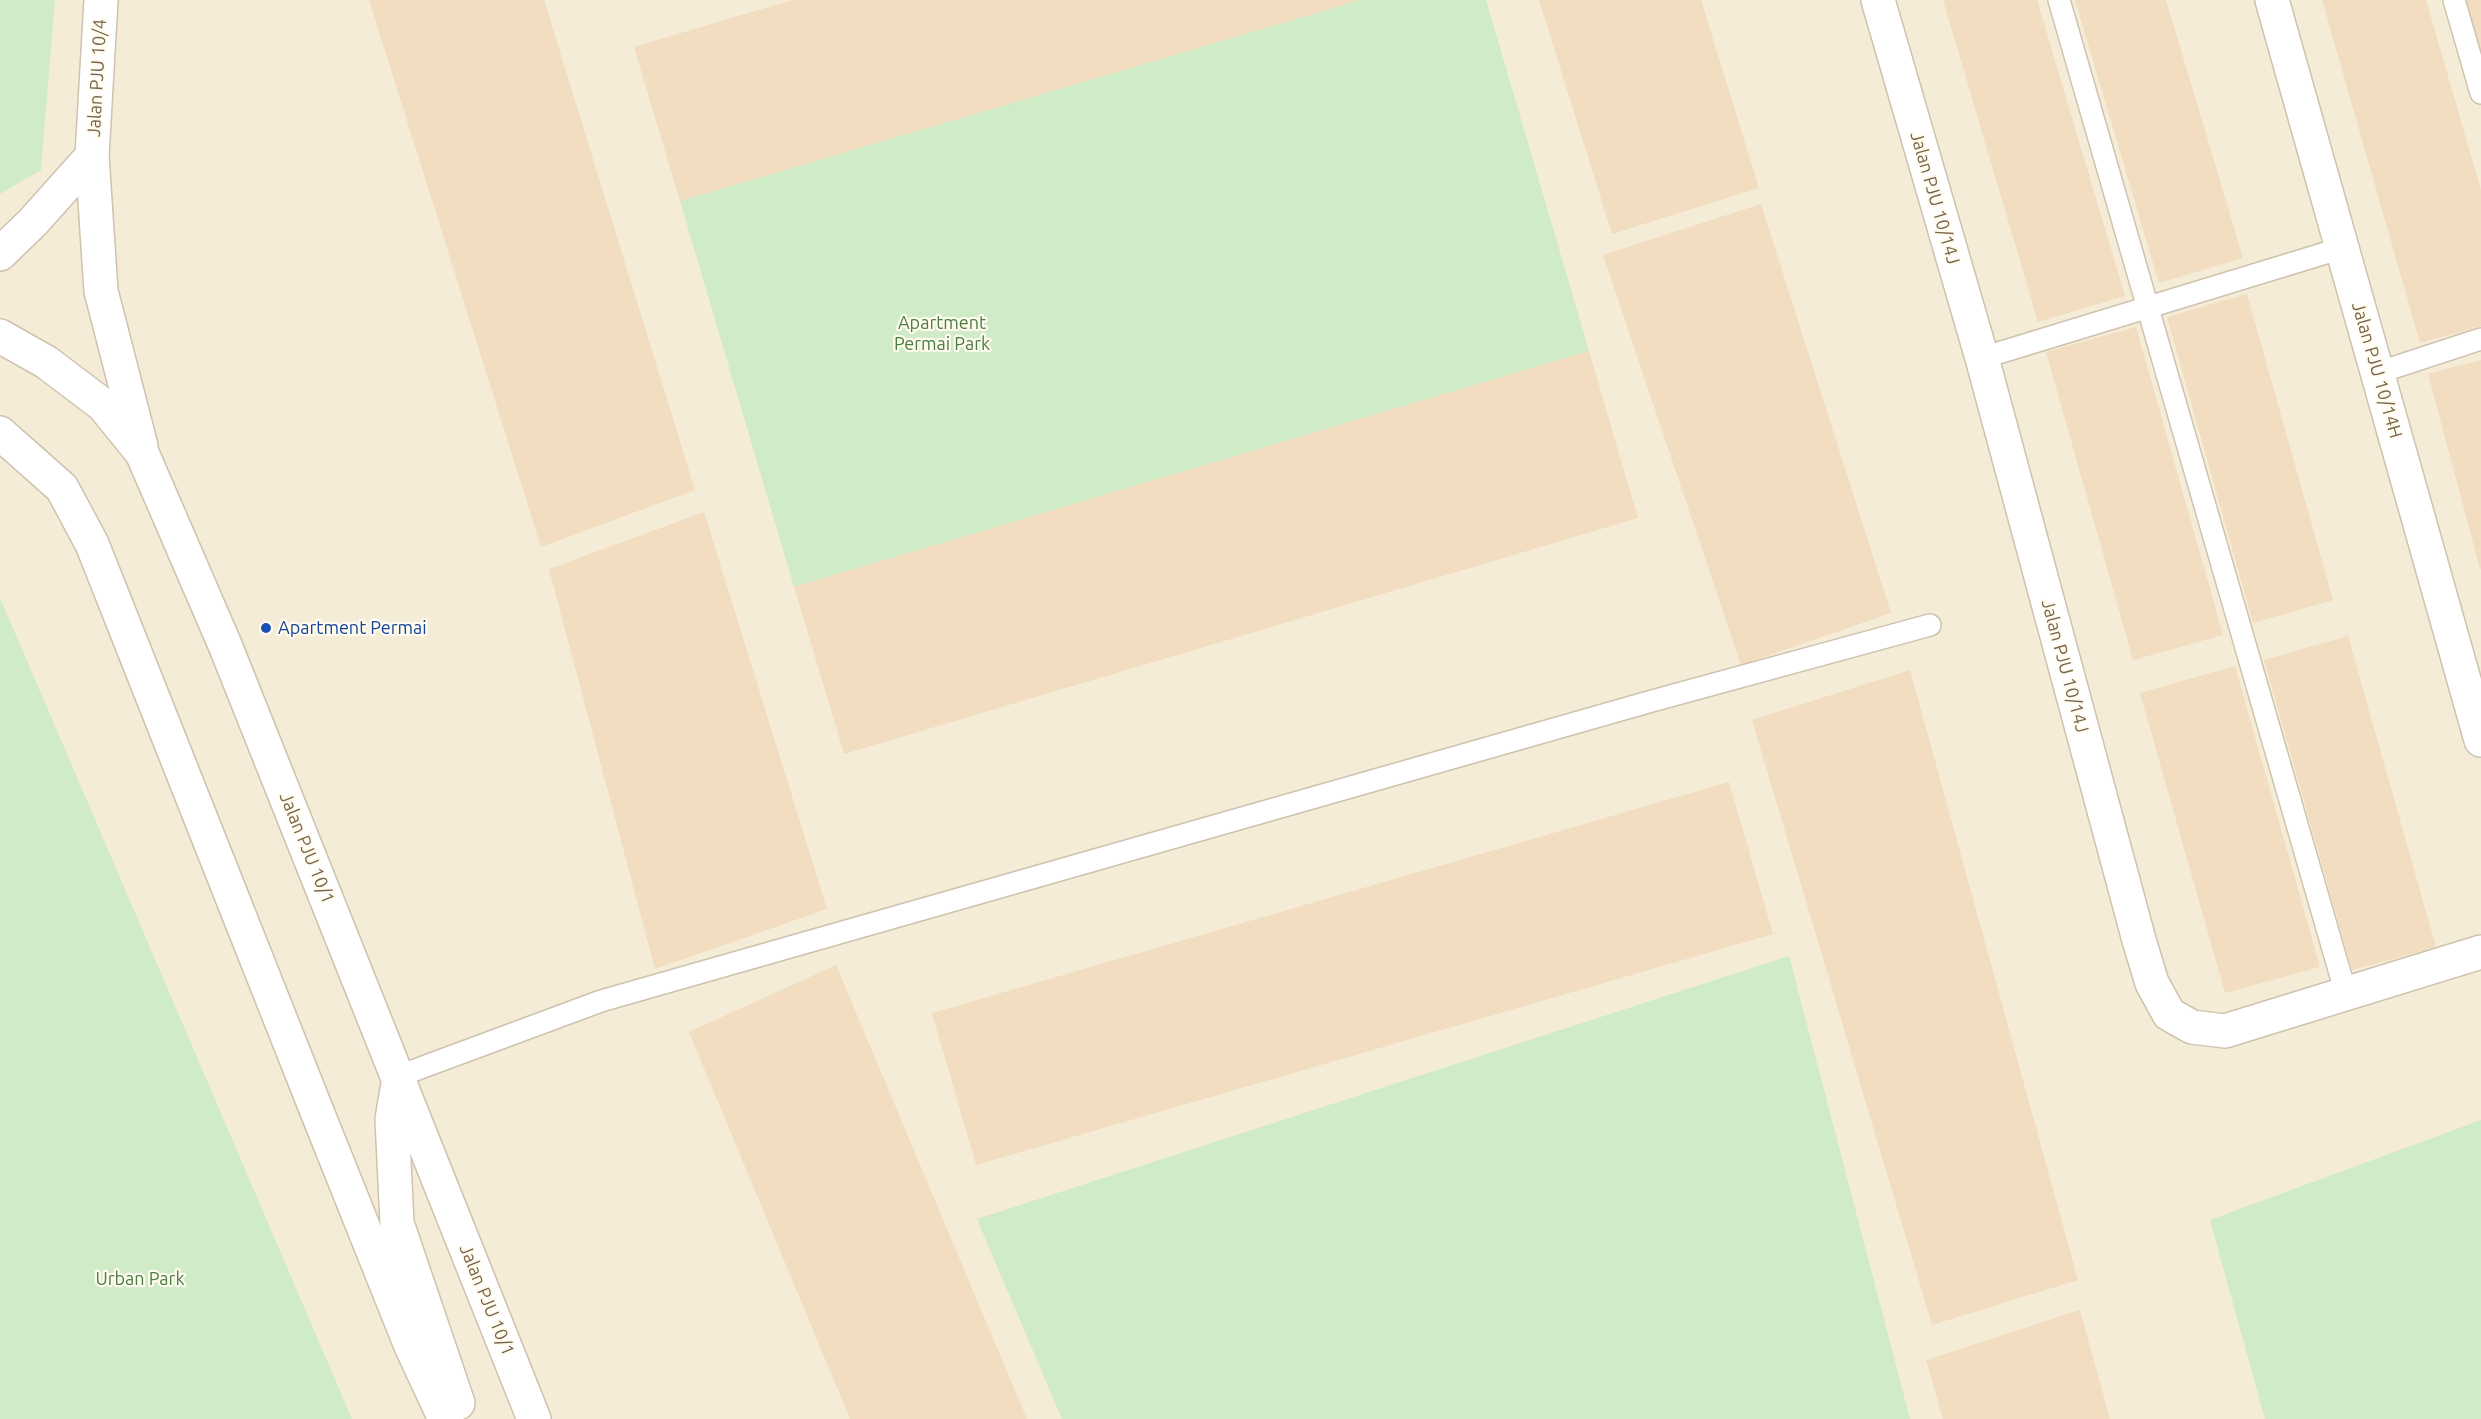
<!DOCTYPE html>
<style>
body{margin:0}
canvas{display:block;background:#fdf8e9}
</style>
<canvas width="2481" height="1419"></canvas>
<script>
const ctx = document.querySelector('canvas').getContext('2d');
ctx.lineJoin = 'round';
function fill(path, color) { ctx.fillStyle = color; ctx.fill(path, 'evenodd'); }
const toPath = rows => new Path2D(rows.map(r => 'M' + r).join(''));
function strokePath(path, color, width, dash) { ctx.strokeStyle = color; ctx.lineWidth = width; ctx.lineCap = dash ? 'butt' : 'round'; ctx.setLineDash(dash || []); ctx.stroke(path); }
function label(font, color, halo, rows, align = 'center') {
  ctx.font = font + ' Ubuntu,sans-serif'; ctx.lineWidth = 4.5; ctx.setLineDash([]); ctx.textBaseline = 'middle'; ctx.strokeStyle = halo; ctx.fillStyle = color; for (const [text, x, y, turn = 0] of rows) {
    ctx.save(); ctx.translate(x, y); ctx.rotate((+turn || 0) * Math.PI / 180); ctx.textAlign = isNaN(turn) ? turn : align; if (halo) ctx.strokeText(text, 0, 0); ctx.fillText(text, 0, 0); ctx.restore();
  }
}
const residential = toPath([
 [0,0,2481,0,2481,1419,0,1419]
]);
const green = toPath([
 [0,0,55,0,41,170,0,194],
 [1359,0,1486,0,1589,351,794,587,680,201],
 [0,598,352,1419,0,1419],
 [1789,956,1910,1419,1062,1419,977,1219],
 [2481,1120,2481,1419,2265,1419,2210,1220]
]);
const building = toPath([
 [369,0,544,0,695,490,541,547],
 [792,0,1357,0,1357,1,680,201,634,47],
 [1539,0,1701,0,1759,188,1612,234],
 [1943,0,2037,0,2125,296,2038,322],
 [2075,0,2166,0,2243,258,2159,283],
 [2322,0,2426,0,2481,190,2481,326,2420,343],
 [2466,0,2481,0,2481,51,2480,51],
 [1761,204,1891,613,1741,665,1603,255],
 [2247,294,2333,600,2253,623,2167,317],
 [2136,327,2223,635,2133,660,2046,352],
 [1589,351,1638,518,844,754,794,587],
 [2481,360,2481,568,2480,569,2428,374],
 [704,512,827,909,655,969,549,569],
 [2348,636,2436,947,2352,970,2264,660],
 [2235,666,2320,967,2225,993,2140,693],
 [1910,670,2078,1280,1932,1325,1752,720],
 [1729,782,1773,934,976,1165,932,1013],
 [836,965,1027,1419,850,1419,689,1032],
 [2080,1310,2110,1419,1943,1419,1926,1360]
]);
const service = toPath([
 [2059,0,2346,994],
 [2454,0,2481,93],
 [1982,358,2342,248],
 [2377,373,2481,339],
 [399,1076,601,1001,1652,701,1930,625]
]);
const minor = toPath([
 [1878,0,1982,358,2139,940,2152,983,2169,1014,2192,1027,2225,1031,2481,952],
 [2272,0,2481,740],
 [92,156,101,0]
]);
const tertiary = toPath([
 [92,156,101,291,141,446],
 [0,254,33,222,92,156],
 [0,336,46,362,103,405,142,453,225,645,534,1419],
 [0,433,62,488,92,544,316,1109,411,1346,445,1419],
 [399,1078,392,1119,397,1223,458,1403]
]);
const markers = [
 [266,628,6,"#1a4fb4"]
];
const streetNames = [
 ["Jalan PJU 10/4",97,78,-87],
 ["Jalan PJU 10/14J",1935,198,74],
 ["Jalan PJU 10/14H",2377,370,74],
 ["Jalan PJU 10/14J",2065,666,75],
 ["Jalan PJU 10/1",307,848,68],
 ["Jalan PJU 10/1",487,1300,68]
];
const parkNames = [
 ["Apartment",942,323],
 ["Permai Park",942,344],
 ["Urban Park",140,1279]
];
const transitNames = [
 ["Apartment Permai",278,628]
];
fill(residential, '#f4ecd7');
fill(green, '#cfebc7');
fill(building, '#f2ddc0');
strokePath(service, '#cfc2ae', 24);
strokePath(minor, '#cfc2ae', 36);
strokePath(tertiary, '#cfc2ae', 36);
strokePath(service, '#fff', 21);
strokePath(minor, '#fff', 33);
strokePath(tertiary, '#fff', 33);
for (const [x, y, r, color] of markers) { const dot = new Path2D(); dot.arc(x, y, r, 0, 2 * Math.PI); ctx.fillStyle = color; ctx.fill(dot); strokePath(dot, '#fffcef', 2); }
label('18px', '#78634c', '#fffcef', streetNames);
label('18px', '#4b7d43', '#fffcef', parkNames);
label('18px', '#164399', '#fffcef', transitNames, 'left');
</script>
